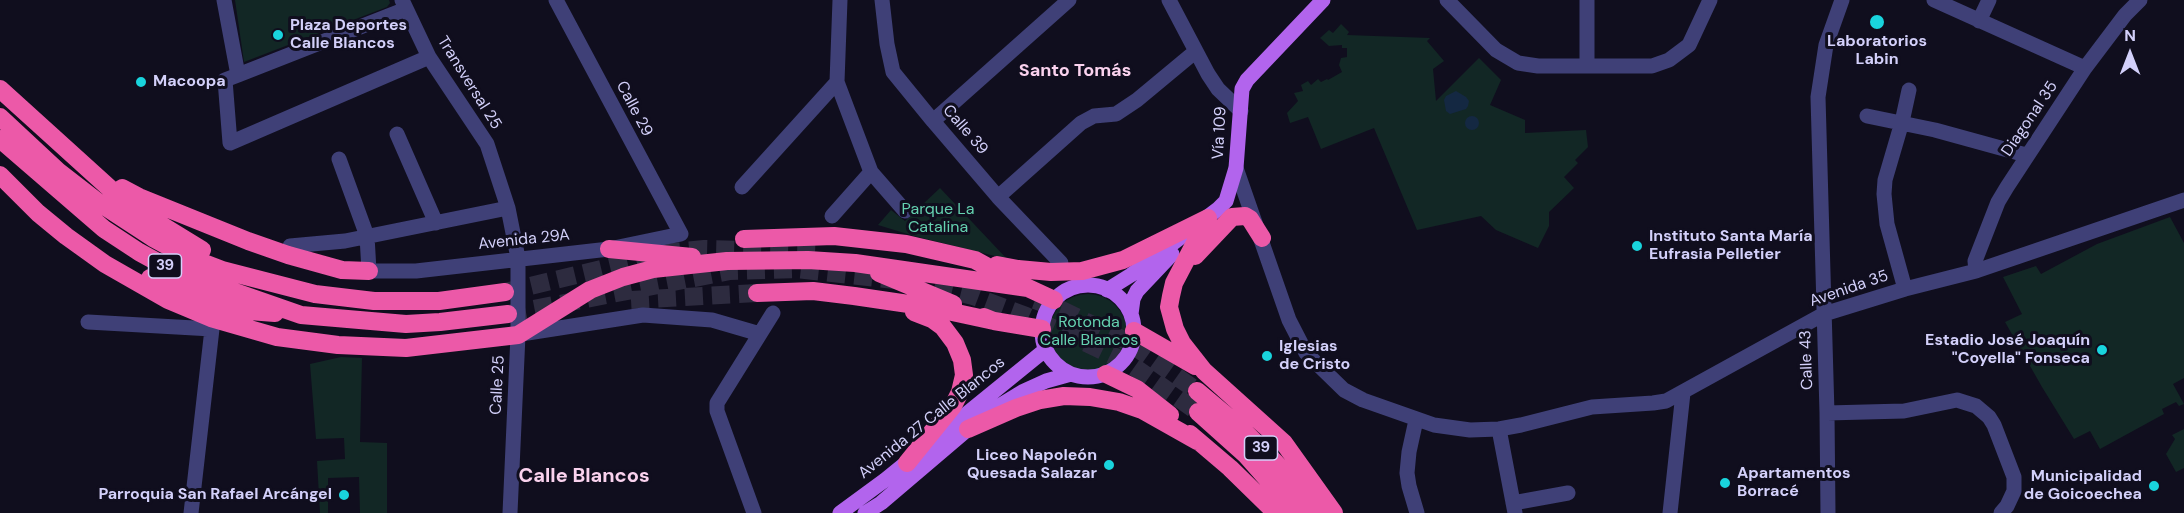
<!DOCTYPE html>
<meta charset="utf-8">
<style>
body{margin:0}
#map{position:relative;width:2184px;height:513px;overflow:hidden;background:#100e1e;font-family:"DM Sans",sans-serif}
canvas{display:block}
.north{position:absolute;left:2100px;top:24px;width:60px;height:60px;-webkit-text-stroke:4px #100e1e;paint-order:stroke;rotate:0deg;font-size:16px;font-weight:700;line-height:24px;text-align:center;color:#d3d0fa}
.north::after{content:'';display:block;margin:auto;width:21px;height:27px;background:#d3d0fa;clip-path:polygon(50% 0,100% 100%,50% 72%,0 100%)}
</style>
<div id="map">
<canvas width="2184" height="513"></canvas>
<div class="north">N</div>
</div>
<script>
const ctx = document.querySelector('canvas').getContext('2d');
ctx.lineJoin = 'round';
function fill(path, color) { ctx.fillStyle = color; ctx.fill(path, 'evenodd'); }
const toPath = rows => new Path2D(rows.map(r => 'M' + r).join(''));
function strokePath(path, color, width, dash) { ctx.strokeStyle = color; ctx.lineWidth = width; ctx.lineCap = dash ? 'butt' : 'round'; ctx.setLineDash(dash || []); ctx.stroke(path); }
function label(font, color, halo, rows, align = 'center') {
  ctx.font = font + ' "DM Sans",sans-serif'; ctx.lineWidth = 6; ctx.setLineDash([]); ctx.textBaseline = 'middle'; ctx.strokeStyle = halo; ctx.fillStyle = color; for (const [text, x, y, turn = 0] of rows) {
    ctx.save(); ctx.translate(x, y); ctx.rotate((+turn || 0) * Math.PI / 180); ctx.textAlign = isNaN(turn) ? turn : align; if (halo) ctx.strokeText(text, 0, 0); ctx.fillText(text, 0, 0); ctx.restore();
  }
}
const green = toPath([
 [235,0,389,0,390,3,387,7,244,62],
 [1341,24,1349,32,1347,35,1430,38,1427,41,1444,61,1433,69,1436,101,1479,58,1501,80,1490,105,1525,120,1525,133,1586,130,1588,147,1575,160,1578,163,1564,177,1574,188,1549,212,1549,226,1538,248,1496,230,1481,216,1417,230,1374,128,1321,149,1308,117,1290,123,1287,113,1298,101,1294,93,1303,91,1301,85,1308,81,1311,85,1318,79,1321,82,1327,79,1328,80,1342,72,1339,65,1341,58,1347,57,1347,48,1342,48,1342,45,1329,46,1320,38,1329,30,1333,33],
 [940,188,1007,259,914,236,878,225,891,210,905,221],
 [2170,217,2184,243,2184,378,2173,384,2184,404,2179,406,2176,402,2162,409,2164,414,2100,449,2090,431,2074,439,2042,387,2005,322,2022,314,2003,277,2036,266,2041,274,2097,244],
 '1049 333a39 39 0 1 1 78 0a39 39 0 1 1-78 0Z',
 [341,357,362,358,360,442,387,443,387,513,360,513,359,477,328,478,328,513,320,513,317,461,345,459,344,438,316,439,310,364],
 [2184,429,2184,468,2176,472,2166,454,2175,439,2172,435]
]);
const water = toPath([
 [1456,91,1466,97,1469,101,1468,106,1466,109,1450,114,1446,111,1444,100,1446,96],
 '1465 123a7 7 0 1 1 14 0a7 7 0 1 1-14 0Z'
]);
const highwayTunnel = toPath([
 [505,292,673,252,704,249,822,252],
 [631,300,757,293],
 [1035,300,1062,310,1130,343,1197,391],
 [508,314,730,271,797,269,920,283,973,296,1026,316,1080,340,1130,364,1198,412]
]);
const minor = toPath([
 [224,0,238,75,225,80,230,143,429,57],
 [402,0,429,57,487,144,508,208,518,258,518,335,510,513],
 [840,0,837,82,871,172,905,211],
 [882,0,887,44,893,72,933,121,998,197,1061,263],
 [1169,0,1208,74,1218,89,1241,111],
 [1447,0,1496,50,1518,63,1538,66,1652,66,1669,60,1689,45,1710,0],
 [1587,0,1587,65],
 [1934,0,2085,68],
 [1979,21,1989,0],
 [238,75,406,9],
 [1867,116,1935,130,2026,155],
 [933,121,1069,0],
 [397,134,436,223],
 [339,159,367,236,369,271,416,271,609,249,681,234,556,0],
 [1236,168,1289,320,1306,353,1344,390,1363,400,1434,425,1470,430,1499,429,1521,425,1592,407,1653,403,1666,401,1824,314,1905,289,1976,271,2184,200],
 [742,187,837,82],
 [998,197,1081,123,1094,116,1116,114,1137,100,1196,51],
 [832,216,871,172],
 [290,246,345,241,508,208],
 [1976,271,1975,261,1998,202,2007,187,2085,68,2125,15,2140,0],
 [1905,289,1887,224,1884,194,1885,180,1902,122,1909,90],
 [88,322,212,329,191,513],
 [521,334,643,315,712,320,760,334],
 [1827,413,1904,411,1957,400,1976,406,1989,417,1994,425,2014,477,2014,491,2007,506,2001,513],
 [1416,420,1409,452,1407,473,1409,486,1417,513],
 [1499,429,1515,513],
 [1513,503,1568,493],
 [754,513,717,411,717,403,773,313],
 [1670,513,1683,393],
 [1828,513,1827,413,1818,97,1826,45,1842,0]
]);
const major = toPath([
 '1042 331a46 46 0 1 1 92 0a46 46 0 1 1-92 0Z',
 [1107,290,1131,275,1218,209,1226,201,1236,168,1242,89,1247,80,1323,0],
 [1131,314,1133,299,1137,291,1172,254],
 [840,513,885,480,1045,350],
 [865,513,881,503,968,429,1001,405,1024,391,1046,381,1071,374]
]);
const highway = toPath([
 [0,89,127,204,202,250],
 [0,117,58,171,98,202,153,238,188,257,222,270,315,294,374,301,439,301,505,292],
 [0,139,104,229,139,252,172,270,301,315,406,324,440,322,508,314],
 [0,175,38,213,66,236,105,264,168,300,211,318,277,337,338,345,406,348,518,335,590,290,623,277,653,269,727,261,808,260,855,263,1028,288,1054,300],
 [122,188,139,197,248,241,288,255,342,270,369,271],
 [1208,218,1174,283,1171,296,1169,307,1175,329,1182,343,1204,371,1284,443,1334,513],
 [744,239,834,236,906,244,975,260,1015,282],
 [609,249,692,257],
 [1195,256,1232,217,1245,216,1250,219,1262,238],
 [997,265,1018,269,1051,272,1082,271,1123,260,1208,218],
 [879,273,953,304],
 [150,278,216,304,249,311,275,313],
 [757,293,813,291,854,296,929,307,994,321],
 [984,317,994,321,1042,329],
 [1134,331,1195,366],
 [1106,374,1137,389,1170,415],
 [1197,391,1240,427,1275,462,1318,513],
 [1198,412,1246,455,1297,513],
 [968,429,1016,408,1040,400,1064,396,1090,397,1119,402,1142,410,1197,441],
 [1190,434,1230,468,1276,513],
 [907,463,953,406,960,392,964,375,962,360,955,343,943,327,932,319,914,312]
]);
const markers = [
 [1877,22,8,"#19d4dd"],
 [278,35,6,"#19d4dd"],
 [141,82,6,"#19d4dd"],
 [1637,246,6,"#19d4dd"],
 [2102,350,6,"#19d4dd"],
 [1267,356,6,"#19d4dd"],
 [1109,465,6,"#19d4dd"],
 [1725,483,6,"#19d4dd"],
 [2154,486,6,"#19d4dd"],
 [344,495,6,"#19d4dd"]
];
const shields = [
 [165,266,33],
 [1261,448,33]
];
const shieldNames = [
 ["39",165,266],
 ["39",1261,448]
];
const poiNames = [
 ["Plaza Deportes",290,26],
 ["Calle Blancos",290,44],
 ["Laboratorios",1877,42,"center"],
 ["Labin",1877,60,"center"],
 ["Macoopa",153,82],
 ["Instituto Santa María",1649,237],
 ["Eufrasia Pelletier",1649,255],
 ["Estadio José Joaquín",2090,341,"right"],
 ["\"Coyella\" Fonseca",2090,359,"right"],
 ["Iglesias",1279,347],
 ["de Cristo",1279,365],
 ["Liceo Napoleón",1097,456,"right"],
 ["Quesada Salazar",1097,474,"right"],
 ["Apartamentos",1737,474],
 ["Borracé",1737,492],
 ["Municipalidad",2142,477,"right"],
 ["de Goicoechea",2142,495,"right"],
 ["Parroquia San Rafael Arcángel",332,495,"right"]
];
const streetNames = [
 ["Transversal 25",469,83,58],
 ["Calle 29",634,109,62],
 ["Diagonal 35",2030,119,-56],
 ["Calle 39",965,130,49],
 ["Vía 109",1220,133,-87],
 ["Avenida 29A",524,240,-6],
 ["Avenida 35",1849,289,-19],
 ["Calle 43",1807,360,-92],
 ["Calle 25",498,385,-87],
 ["Avenida 27 Calle Blancos",932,418,-39]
];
const parkNames = [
 ["Parque La",938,210],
 ["Catalina",938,228],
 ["Rotonda",1089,323],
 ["Calle Blancos",1089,341]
];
const neighbourhoodNames = [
 ["Santo Tomás",1075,71]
];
const quarterNames = [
 ["Calle Blancos",584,477]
];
fill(green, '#122725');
fill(water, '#142842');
strokePath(highwayTunnel, '#2d2b3f', 18, [18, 9]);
strokePath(minor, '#3f4077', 15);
strokePath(major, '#b264ed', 15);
strokePath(highway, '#ec59a8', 18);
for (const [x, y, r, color] of markers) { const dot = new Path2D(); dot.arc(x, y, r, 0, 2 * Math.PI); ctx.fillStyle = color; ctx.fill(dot); strokePath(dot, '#100e1e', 2); }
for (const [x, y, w] of shields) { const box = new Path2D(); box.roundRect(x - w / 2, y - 12, w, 24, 4.5); ctx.fillStyle = '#100e1e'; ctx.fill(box); strokePath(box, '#d3d0fa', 1.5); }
label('bold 15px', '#d3d0fa', null, shieldNames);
label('bold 16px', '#d3d0fa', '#100e1e', poiNames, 'left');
label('16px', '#d3d0fa', '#100e1e', streetNames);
label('16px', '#65d1b0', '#100e1e', parkNames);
label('bold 18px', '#fad2ee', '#100e1e', neighbourhoodNames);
label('bold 20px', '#fad2ee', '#100e1e', quarterNames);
</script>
